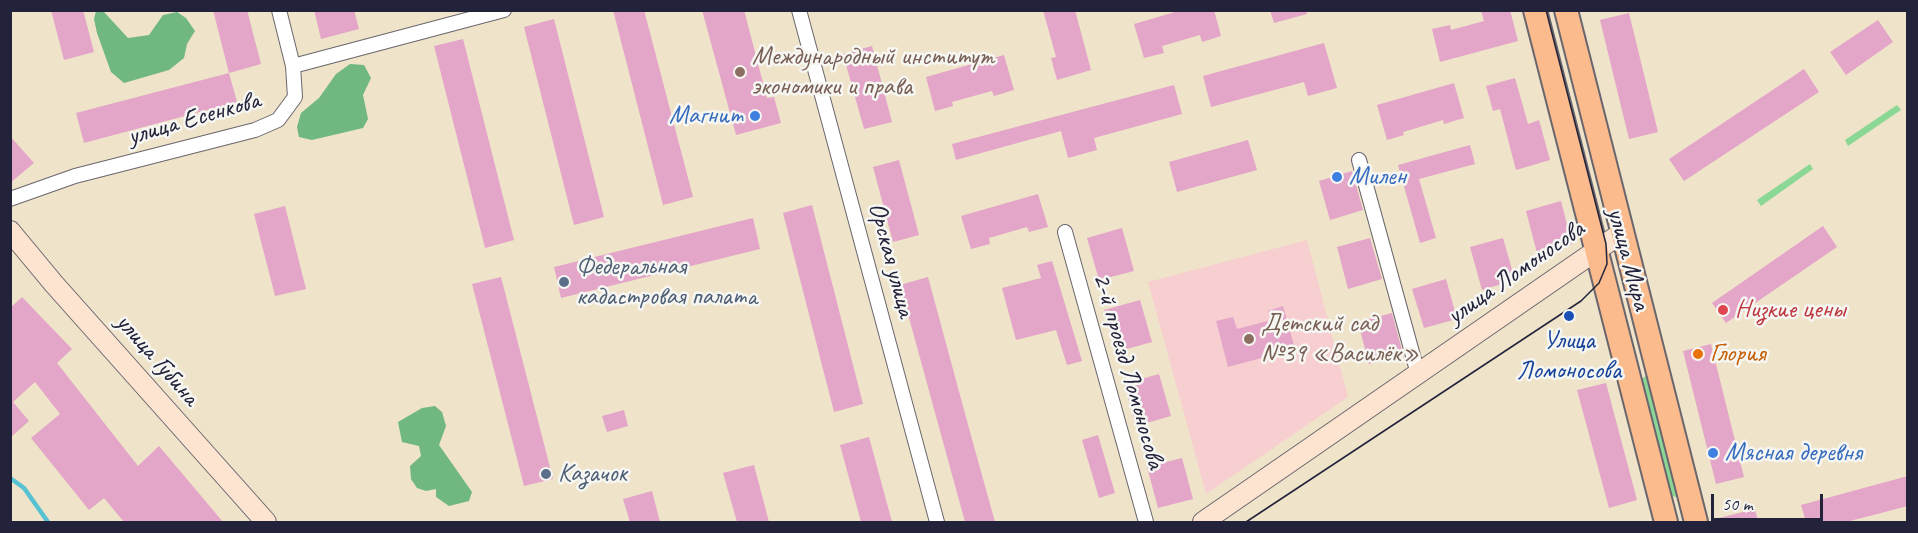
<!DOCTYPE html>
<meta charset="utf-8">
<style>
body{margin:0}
#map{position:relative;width:1918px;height:533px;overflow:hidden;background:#efe3c9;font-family:Caveat,sans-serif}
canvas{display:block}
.frame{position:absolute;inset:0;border:12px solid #22223b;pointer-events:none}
.scale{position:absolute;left:1711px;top:494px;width:112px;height:27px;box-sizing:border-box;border:3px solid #22223b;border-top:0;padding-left:8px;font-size:18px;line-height:21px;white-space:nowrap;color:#22223b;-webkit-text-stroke:4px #f6f6f2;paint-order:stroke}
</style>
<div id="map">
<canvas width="1918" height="533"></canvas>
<div class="frame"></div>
<div class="scale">50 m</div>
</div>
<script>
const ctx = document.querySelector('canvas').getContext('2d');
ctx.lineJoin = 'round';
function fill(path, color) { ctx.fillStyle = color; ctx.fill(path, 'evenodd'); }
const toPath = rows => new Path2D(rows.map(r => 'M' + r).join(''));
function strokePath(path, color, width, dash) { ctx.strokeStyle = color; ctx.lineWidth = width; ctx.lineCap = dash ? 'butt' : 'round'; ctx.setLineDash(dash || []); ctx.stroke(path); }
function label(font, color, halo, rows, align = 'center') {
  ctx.font = font + ' Caveat,sans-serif'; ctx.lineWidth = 5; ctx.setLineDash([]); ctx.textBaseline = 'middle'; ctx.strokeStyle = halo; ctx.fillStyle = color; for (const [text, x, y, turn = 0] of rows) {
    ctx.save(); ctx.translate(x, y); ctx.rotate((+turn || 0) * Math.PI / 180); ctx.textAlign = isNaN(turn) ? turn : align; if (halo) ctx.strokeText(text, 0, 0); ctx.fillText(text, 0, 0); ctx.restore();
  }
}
const built = toPath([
 [1307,240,1348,397,1206,494,1148,282]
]);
const green = toPath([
 [1897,105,1901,110,1848,146,1845,140],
 [1810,164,1813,169,1761,206,1757,200],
 [1646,376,1649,378,1679,496,1675,497,1669,495,1640,380]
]);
const forest = toPath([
 [96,11,104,12,128,38,149,35,163,15,177,12,186,18,195,31,187,44,184,58,169,70,124,83,111,72,97,33,94,19],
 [350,64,364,65,371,78,363,95,368,119,363,128,312,140,299,137,297,127,301,113,319,98,336,74],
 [435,406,442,412,446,426,439,445,472,492,469,501,449,506,436,497,436,489,426,491,417,488,411,479,410,466,421,456,419,446,402,442,398,422,422,408]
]);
const stream = toPath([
 [10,478,24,488,48,522]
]);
const building = toPath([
 [51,10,83,10,94,52,64,60],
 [213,10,247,10,261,64,229,73],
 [314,10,354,10,359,29,321,39],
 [613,10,644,10,693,197,663,205],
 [702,10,744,10,767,98,774,97,781,123,736,135],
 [1043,10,1075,10,1091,70,1057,80,1051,58,1056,57],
 [1182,10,1214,10,1221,36,1202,42,1200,35,1162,46,1164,53,1144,58,1134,24],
 [1270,10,1306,10,1307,14,1274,23],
 [1481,10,1510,10,1518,41,1440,62,1432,29,1450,25,1451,30,1484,21],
 [1629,13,1658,132,1629,139,1600,20],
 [554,19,604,217,574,225,524,27],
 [1878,20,1893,42,1846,75,1830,52],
 [463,39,514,240,485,248,434,46],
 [1324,43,1337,88,1308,96,1304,82,1211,107,1203,76],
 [872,46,892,122,864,129,843,54],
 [1004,55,1014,90,994,96,992,91,952,102,953,106,935,111,926,77],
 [1804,69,1819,92,1684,181,1669,159],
 [229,73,237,102,84,143,76,113],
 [1515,78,1528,124,1539,120,1550,160,1516,170,1500,109,1493,111,1486,86],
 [1454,83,1464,118,1444,124,1443,120,1403,132,1404,135,1387,140,1377,105],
 [1174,85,1182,114,1094,138,1097,150,1068,158,1061,131,956,160,952,144],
 [10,136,34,163,10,183],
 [1248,140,1257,170,1177,192,1169,162],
 [1470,145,1475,164,1419,179,1436,238,1420,243,1398,165],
 [899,160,919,235,893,242,873,167],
 [1352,171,1363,210,1330,220,1319,181],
 [1038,194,1048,227,1029,232,1027,227,989,238,990,244,971,249,961,216],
 [1561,201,1572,244,1537,253,1526,211],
 [812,205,863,404,834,412,783,213],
 [285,206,306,289,275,296,254,214],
 [753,218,760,249,561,298,554,267],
 [1823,226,1837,247,1726,323,1712,303],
 [1122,228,1134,271,1099,280,1087,238],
 [1370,238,1382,279,1348,289,1337,247],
 [1503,238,1515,280,1482,290,1470,247],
 [1052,261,1082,361,1067,365,1056,330,1016,340,1002,288,1041,278,1037,265],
 [501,277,553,479,524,486,472,284],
 [928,277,970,432,995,522,965,522,900,285],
 [1446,279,1457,319,1424,328,1412,289],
 [22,297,72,349,57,363,138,466,159,446,223,522,124,522,104,498,89,510,31,438,60,414,35,382,13,402,29,421,10,438,10,308],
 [1140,300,1152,342,1116,352,1104,310],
 [1283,306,1295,349,1228,367,1216,321,1233,317,1237,329,1271,320,1268,311],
 [1392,313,1403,354,1369,364,1358,322],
 [1711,344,1744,477,1716,484,1683,351],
 [1159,374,1171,416,1136,426,1124,384],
 [1606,383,1637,500,1609,508,1577,390],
 [624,410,628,426,607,432,602,416],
 [1098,435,1115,493,1099,498,1082,440],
 [869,437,892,522,861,522,840,445],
 [1182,458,1193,499,1158,508,1147,467],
 [754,465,769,522,737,522,723,473],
 [1908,476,1908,506,1846,522,1806,522,1801,505],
 [652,491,660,522,630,522,623,499],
 [1755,509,1758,522,1720,522,1719,518]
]);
const street = toPath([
 [799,10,937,522],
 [293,66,504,10],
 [1359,160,1418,374],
 [10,199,75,176,255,130,278,120,295,97,293,66,279,10],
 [1065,232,1146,522]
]);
const secondary = toPath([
 [10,231,54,284,266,522],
 [1203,522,1623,232]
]);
const primary = toPath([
 [1535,10,1666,522],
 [1566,10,1696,522]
]);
const tram = toPath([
 [1246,522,1581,301,1599,283,1607,264,1606,244,1546,10]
]);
const markers = [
 [740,72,6,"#8d6e63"],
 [755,116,6,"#3f7fe0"],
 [1337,177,6,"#3f7fe0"],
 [564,282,6,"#5c6f8a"],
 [1723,310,6,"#e0444e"],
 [1569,316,6,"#1a4fb4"],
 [1249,339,6,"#8d6e63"],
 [1698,354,6,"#e8710a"],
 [1713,453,6,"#3f7fe0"],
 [546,474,6,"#5c6f8a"]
];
const educationNames = [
 ["Международный институт",752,57],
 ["экономики и права",752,87],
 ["Детский сад",1261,324],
 ["№39 «Василёк»",1261,354]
];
const shopNames = [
 ["Магнит",743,116,"right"],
 ["Милен",1349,177],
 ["Мясная деревня",1725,453]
];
const streetNames = [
 ["улица Есенкова",194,119,-16],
 ["улица Мира",1628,259,75],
 ["Орская улица",891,260,75],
 ["улица Ломоносова",1516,273,-35],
 ["улица Губина",157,360,49],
 ["2-й проезд Ломоносова",1128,371,74]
];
const serviceNames = [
 ["Федеральная",576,267],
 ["кадастровая палата",576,297],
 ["Казачок",558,474]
];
const healthNames = [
 ["Низкие цены",1735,310]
];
const transitNames = [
 ["Улица",1569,341],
 ["Ломоносова",1569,371]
];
const foodNames = [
 ["Глория",1710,354]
];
fill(built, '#f7cfd0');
fill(green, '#8bd896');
fill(forest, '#70b87f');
strokePath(stream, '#57c2d1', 4.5);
fill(building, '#e3a5c8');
strokePath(street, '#6a666d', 16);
strokePath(secondary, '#6a666d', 22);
strokePath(primary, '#6a666d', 26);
strokePath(street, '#fff', 14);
strokePath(secondary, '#fde4d1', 20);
strokePath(primary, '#fbbb8c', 22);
strokePath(tram, '#22223b', 1.5);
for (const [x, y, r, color] of markers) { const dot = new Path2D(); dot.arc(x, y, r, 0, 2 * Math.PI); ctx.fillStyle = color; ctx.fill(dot); strokePath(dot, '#f6f6f2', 2); }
label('26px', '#785e54', '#f6f6f2', educationNames, 'left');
label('26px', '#366cbe', '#f6f6f2', shopNames, 'left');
label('26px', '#22223b', '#f6f6f2', streetNames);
label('26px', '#4e5e75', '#f6f6f2', serviceNames, 'left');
label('26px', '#be3a42', '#f6f6f2', healthNames, 'left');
label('26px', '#164399', '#f6f6f2', transitNames);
label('26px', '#c56008', '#f6f6f2', foodNames, 'left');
</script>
